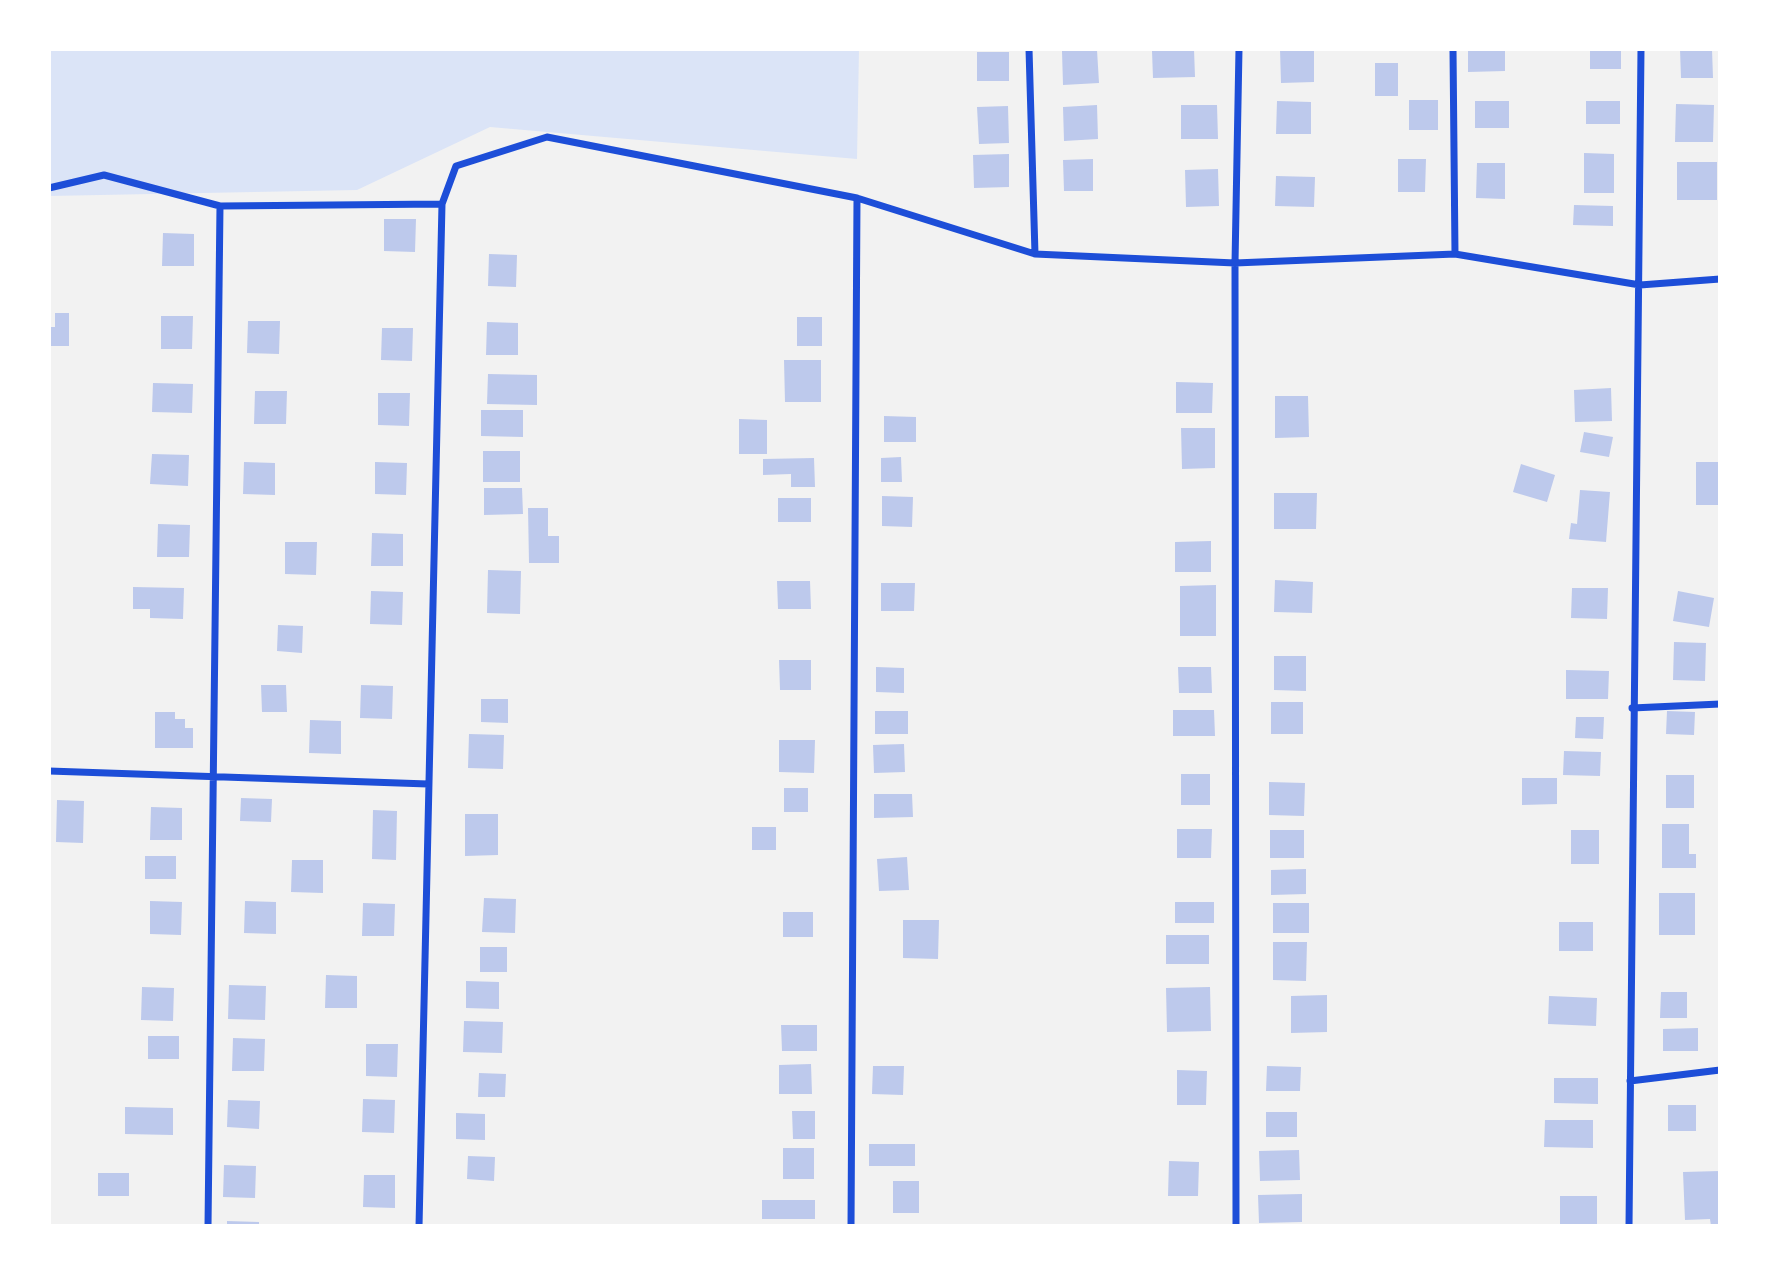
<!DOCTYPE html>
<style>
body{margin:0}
#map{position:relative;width:1769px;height:1275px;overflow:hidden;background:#f2f2f2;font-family:Inter,sans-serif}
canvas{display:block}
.frame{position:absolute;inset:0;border:51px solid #fff;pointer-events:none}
</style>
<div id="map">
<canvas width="1769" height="1275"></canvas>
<div class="frame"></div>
</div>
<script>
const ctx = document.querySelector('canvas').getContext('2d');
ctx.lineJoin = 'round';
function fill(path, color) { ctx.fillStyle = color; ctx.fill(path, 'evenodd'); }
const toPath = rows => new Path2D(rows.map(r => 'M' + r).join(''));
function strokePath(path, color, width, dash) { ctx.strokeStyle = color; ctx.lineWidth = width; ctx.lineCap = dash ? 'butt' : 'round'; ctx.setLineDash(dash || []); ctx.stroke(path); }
const green = toPath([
 [49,49,859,49,857,159,490,127,357,190,49,196]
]);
const building = toPath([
 [1194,49,1195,77,1153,78,1152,51],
 [1280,49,1314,49,1314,82,1281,83],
 [1468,49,1505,49,1505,71,1468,72],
 [1590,49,1621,49,1621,69,1590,69],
 [1680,49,1712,49,1713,78,1681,78],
 [1097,50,1099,83,1063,85,1062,51],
 [977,52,1009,52,1009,81,977,81],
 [1375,63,1398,63,1398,96,1375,96],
 [1409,100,1438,100,1438,130,1409,130],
 [1277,101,1311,102,1311,134,1276,134],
 [1475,101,1509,101,1509,128,1475,128],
 [1586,101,1620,101,1620,124,1586,124],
 [1676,104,1714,105,1713,142,1675,142],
 [1097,105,1098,139,1064,141,1063,107],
 [1181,105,1217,105,1218,139,1181,139],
 [1008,106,1009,143,979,144,977,107],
 [1584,153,1614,154,1614,193,1584,193],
 [1009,154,1009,187,974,188,973,155],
 [1093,159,1093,191,1064,191,1063,160],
 [1398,159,1426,159,1425,192,1398,192],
 [1677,162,1717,162,1717,200,1677,200],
 [1477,163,1505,163,1505,199,1476,198],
 [1218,169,1219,206,1186,207,1185,170],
 [1276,176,1315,177,1314,207,1275,206],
 [1574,205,1613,206,1613,226,1573,225],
 [384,219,416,219,415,252,384,251],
 [163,233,194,234,194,266,162,266],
 [489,254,517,255,516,287,488,286],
 [55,313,69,313,69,346,49,346,49,327,55,327],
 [161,316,193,316,192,349,161,349],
 [797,317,822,317,822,346,797,346],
 [248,321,280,321,279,354,247,353],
 [487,322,518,323,518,355,486,355],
 [382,328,413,328,412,361,381,360],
 [784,360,821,360,821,402,785,402],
 [488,374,537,375,537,405,487,404],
 [1176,382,1213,383,1212,413,1176,413],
 [153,383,193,384,192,413,152,412],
 [1611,388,1612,421,1575,422,1574,390],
 [255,391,287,391,286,424,254,424],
 [378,393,410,393,409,426,378,425],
 [1275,396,1308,396,1309,437,1275,438],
 [481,410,523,410,523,437,481,436],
 [884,416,916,417,916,442,884,442],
 [739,419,767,420,767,454,739,454],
 [1181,428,1215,428,1215,468,1182,469],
 [1584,432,1613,437,1609,457,1580,452],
 [483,451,520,451,520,482,483,482],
 [152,454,189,455,188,486,150,484],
 [901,457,902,482,881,482,881,458],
 [814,458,815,487,791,487,791,474,763,475,763,459],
 [244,462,275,463,275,495,243,494],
 [375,462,407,463,406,495,375,494],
 [1696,462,1720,462,1720,505,1696,505],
 [1521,464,1555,475,1547,502,1513,492],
 [484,488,522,488,523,514,484,515],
 [1580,490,1610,492,1606,542,1569,539,1571,523,1577,524],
 [1274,493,1317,493,1316,529,1274,529],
 [882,496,913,497,912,527,882,526],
 [778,498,811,498,811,522,778,522],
 [528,508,548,508,548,536,559,536,559,563,529,563],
 [158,524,190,525,189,557,157,557],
 [372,533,403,534,403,566,371,566],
 [1211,541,1211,572,1175,572,1175,542],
 [285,542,317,542,316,575,285,574],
 [488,570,521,571,520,614,487,613],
 [1275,580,1313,582,1312,613,1274,612],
 [777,581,810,581,811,609,778,609],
 [881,583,915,583,914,611,881,611],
 [1216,585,1216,636,1180,636,1180,586],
 [133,587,184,588,183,619,150,618,150,609,133,609],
 [1572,588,1608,588,1607,619,1571,618],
 [371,591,403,592,402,625,370,624],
 [1678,591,1714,598,1709,627,1673,621],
 [278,625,303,626,302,653,277,651],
 [1674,642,1706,643,1705,681,1673,680],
 [1274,656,1306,656,1306,691,1274,690],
 [779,660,811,660,811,690,780,690],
 [876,667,904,668,904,693,876,692],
 [1178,667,1211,667,1212,693,1179,693],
 [1566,670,1609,671,1608,699,1566,699],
 [261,685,286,685,287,712,262,712],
 [361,685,393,686,392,719,360,718],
 [481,699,508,699,508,723,481,722],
 [1271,702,1303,702,1303,734,1271,734],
 [1173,710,1214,710,1215,736,1173,736],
 [875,711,908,711,908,734,875,734],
 [1667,711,1695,712,1694,735,1666,734],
 [155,712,175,712,175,719,185,719,185,728,193,728,193,748,155,748],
 [1576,717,1604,717,1603,739,1575,738],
 [310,720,341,721,341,754,309,753],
 [469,734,504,735,503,769,468,768],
 [779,740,815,740,814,773,779,772],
 [904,744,905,772,874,773,873,745],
 [1564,751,1601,752,1600,776,1563,775],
 [1181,774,1210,774,1210,805,1181,805],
 [1666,775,1694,775,1694,808,1666,808],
 [1522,778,1557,778,1557,804,1522,805],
 [1269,782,1305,783,1304,816,1269,815],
 [784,788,808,788,808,812,784,812],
 [874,794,912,794,913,817,874,818],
 [241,798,272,799,271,822,240,821],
 [57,800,84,801,83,843,56,842],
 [151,807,182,808,182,840,150,840],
 [373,810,397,811,396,860,372,859],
 [465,814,498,814,498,855,465,856],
 [1662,824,1689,824,1689,854,1696,854,1696,868,1662,868],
 [752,827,776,827,776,850,752,850],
 [1177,829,1212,829,1211,858,1177,858],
 [1270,830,1304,830,1304,858,1270,858],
 [1571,830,1599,830,1599,864,1571,864],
 [145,856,176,856,176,879,145,879],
 [907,857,909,890,879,891,877,859],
 [292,860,323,860,323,893,291,892],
 [1306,869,1306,894,1271,895,1271,870],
 [1659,893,1695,893,1695,935,1659,935],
 [484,898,516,899,515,933,482,932],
 [150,901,182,902,181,935,150,934],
 [245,901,276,902,276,934,244,933],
 [1175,902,1214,902,1214,923,1175,923],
 [363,903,395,904,394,936,362,936],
 [1273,903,1309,903,1309,933,1273,933],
 [783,912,813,912,813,937,783,937],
 [903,920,939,920,938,959,903,958],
 [1559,922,1593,922,1593,951,1559,951],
 [1166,935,1209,935,1209,964,1166,964],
 [1273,942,1307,942,1306,981,1273,980],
 [480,947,507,947,507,972,480,972],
 [326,975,357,976,357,1008,325,1008],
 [466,981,499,982,499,1009,466,1008],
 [229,985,266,986,265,1020,228,1019],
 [142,987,174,988,173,1021,141,1020],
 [1210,987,1211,1031,1167,1032,1166,988],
 [1661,992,1687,992,1687,1018,1660,1018],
 [1327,995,1327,1032,1291,1033,1291,996],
 [1549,996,1597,998,1596,1026,1548,1024],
 [464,1021,503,1022,502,1053,463,1052],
 [781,1025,817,1025,817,1051,782,1051],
 [1698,1028,1698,1051,1663,1051,1663,1029],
 [148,1036,179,1036,179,1059,148,1059],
 [233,1038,265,1039,264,1071,232,1071],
 [366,1044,398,1044,397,1077,366,1076],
 [811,1064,812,1094,779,1094,779,1065],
 [873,1066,904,1066,903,1095,872,1094],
 [1267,1066,1301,1067,1300,1091,1266,1091],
 [1177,1070,1207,1071,1206,1105,1177,1105],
 [479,1073,506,1074,505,1097,478,1097],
 [1554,1078,1598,1078,1598,1104,1554,1103],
 [363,1099,395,1100,394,1133,362,1132],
 [228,1100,260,1101,259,1129,227,1127],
 [1668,1105,1696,1105,1696,1131,1668,1131],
 [125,1107,173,1108,173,1135,125,1134],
 [792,1111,815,1111,815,1139,793,1139],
 [1266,1112,1297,1112,1297,1137,1266,1137],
 [456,1113,485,1114,485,1140,456,1139],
 [1545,1120,1593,1120,1593,1148,1544,1147],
 [869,1144,915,1144,915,1166,869,1166],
 [783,1148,814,1148,814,1179,783,1179],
 [1299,1150,1300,1180,1260,1181,1259,1151],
 [468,1156,495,1157,494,1181,467,1179],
 [1169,1161,1199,1162,1198,1196,1168,1196],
 [224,1165,256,1166,255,1198,223,1197],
 [1720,1171,1720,1226,1711,1226,1710,1219,1685,1220,1683,1172],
 [98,1173,129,1173,129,1196,98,1196],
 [364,1175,395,1175,395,1208,363,1207],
 [893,1181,919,1181,919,1213,893,1213],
 [1302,1194,1302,1222,1259,1223,1258,1195],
 [1560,1196,1597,1196,1597,1225,1560,1225],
 [762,1200,815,1200,815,1219,762,1219],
 [227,1221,259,1222,259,1226,227,1226]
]);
const minor = toPath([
 [1029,49,1035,254],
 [1453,49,1455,254],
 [49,188,104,175,220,206,442,204,456,166,547,137,857,198,1035,254,1235,263,1455,254,1640,285,1720,279],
 [1632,708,1720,704],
 [49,771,428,784],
 [1630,1081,1720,1070],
 [208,1226,220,206],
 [419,1226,442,204],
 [851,1226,857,198],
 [1236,1226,1235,263,1239,49],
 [1629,1226,1641,49]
]);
fill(green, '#dbe4f7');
fill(building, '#bdc9ec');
strokePath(minor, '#1d4ed8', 7);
</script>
